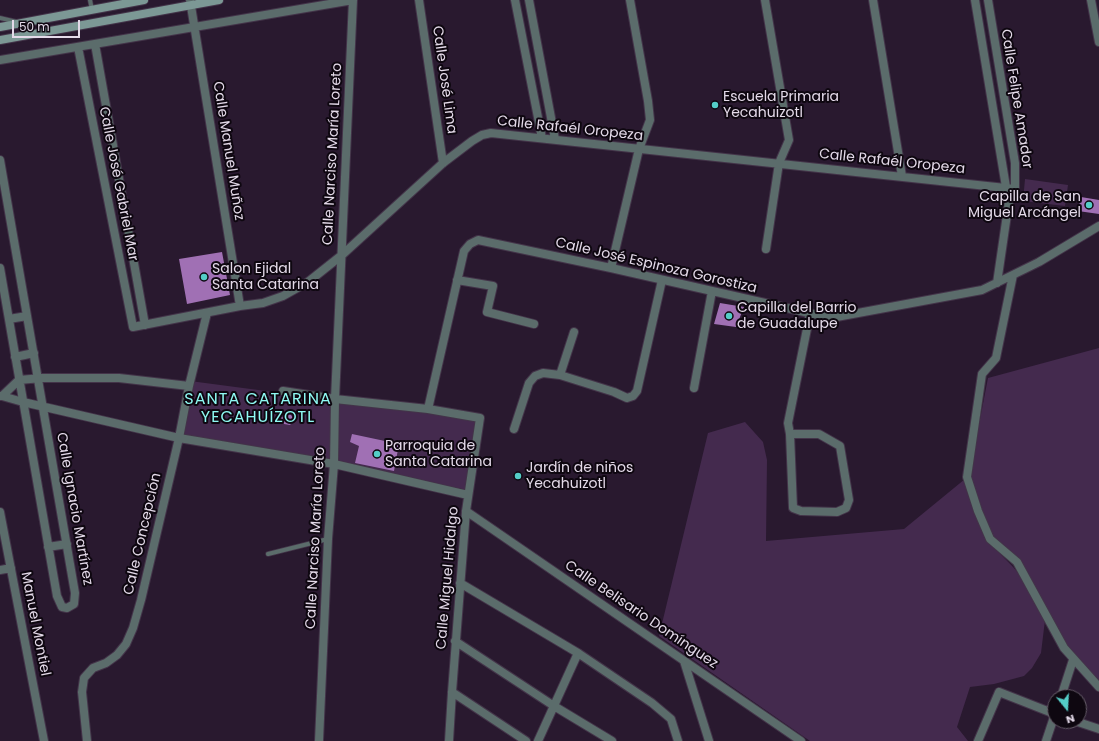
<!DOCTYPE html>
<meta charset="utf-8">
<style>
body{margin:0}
#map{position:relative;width:1099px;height:741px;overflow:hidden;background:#29192f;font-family:Poppins,sans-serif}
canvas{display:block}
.north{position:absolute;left:1047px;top:689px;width:40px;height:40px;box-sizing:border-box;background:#0e0710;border:1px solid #645b67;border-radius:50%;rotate:162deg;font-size:11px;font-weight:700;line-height:16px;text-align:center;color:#e4dae9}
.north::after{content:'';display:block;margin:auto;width:14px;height:18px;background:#54cdc7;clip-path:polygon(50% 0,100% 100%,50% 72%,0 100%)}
.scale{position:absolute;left:12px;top:20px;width:68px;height:18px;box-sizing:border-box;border:2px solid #e4dae9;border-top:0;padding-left:5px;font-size:12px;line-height:14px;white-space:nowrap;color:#e4dae9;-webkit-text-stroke:3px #0e0710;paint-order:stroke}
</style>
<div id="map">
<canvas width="1099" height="741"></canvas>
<div class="north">N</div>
<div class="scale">50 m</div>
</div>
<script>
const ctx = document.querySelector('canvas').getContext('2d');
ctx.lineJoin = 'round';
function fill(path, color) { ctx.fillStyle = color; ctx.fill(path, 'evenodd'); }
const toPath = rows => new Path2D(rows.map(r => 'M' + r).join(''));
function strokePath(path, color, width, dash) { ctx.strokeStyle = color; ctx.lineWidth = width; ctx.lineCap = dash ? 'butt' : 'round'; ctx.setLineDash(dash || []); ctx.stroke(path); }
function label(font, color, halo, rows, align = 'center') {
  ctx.font = font + ' Poppins,sans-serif'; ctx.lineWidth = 4; ctx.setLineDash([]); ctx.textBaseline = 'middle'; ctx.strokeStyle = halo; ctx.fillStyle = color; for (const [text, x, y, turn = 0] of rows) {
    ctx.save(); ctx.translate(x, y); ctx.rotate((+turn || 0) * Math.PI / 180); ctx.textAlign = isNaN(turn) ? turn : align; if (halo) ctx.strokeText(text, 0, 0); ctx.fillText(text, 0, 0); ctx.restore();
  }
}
const green = toPath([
 [1025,179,1068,185,1065,206,1023,201],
 [1099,348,1099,683,1073,659,1018,561,992,540,969,476,988,378],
 [190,381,334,400,331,465,177,434],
 [335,401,479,419,468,490,332,466],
 [745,422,763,442,767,460,766,541,904,529,965,479,985,538,1013,567,1028,584,1045,620,1041,653,1032,668,1024,676,994,684,970,687,957,727,968,741,810,741,659,636,708,433]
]);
const building = toPath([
 [1081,197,1099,200,1099,214,1078,211],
 [222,252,230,295,187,304,179,259],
 [720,303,744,307,736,327,714,324],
 [286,414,291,415,294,420,290,425,284,424,281,418],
 [352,434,399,444,394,471,355,463,359,446,350,442]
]);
const lane = toPath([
 [90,0,92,10],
 [0,18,17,22],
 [268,554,328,539]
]);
const street = toPath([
 [190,0,240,306],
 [419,0,443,163],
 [515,0,542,138],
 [529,0,555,139],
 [765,0,789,140,779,163,766,249],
 [873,0,902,176],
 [975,0,1007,193],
 [988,0,1015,163,1015,189,1009,201,997,283],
 [1091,0,1099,42],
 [95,44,145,325],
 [78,47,133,327,240,306,263,303,283,296,308,282,342,255,443,163,472,141,482,135,491,133,1015,189],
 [0,60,353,0],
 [0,160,75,593,74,604,67,608,62,607,57,596,0,268],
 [611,268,639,149,650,120,648,101,630,0],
 [1013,275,996,358,982,374,967,477,978,511,990,539,1017,562,1064,648,1099,687],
 [457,280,493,286,487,312,534,324],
 [9,319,27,316],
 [574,332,560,375,614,392,627,398,633,396,637,391,662,280],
 [15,357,34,353],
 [694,388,712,291],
 [283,391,335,399,428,409,480,418,466,511,452,692,449,741],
 [0,396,2,396,19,380,42,378,119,378,189,386],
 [2,396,23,402,179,438,334,464,468,495],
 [428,409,464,251,470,244,478,240,611,268,831,318,982,290,1039,262,1099,226],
 [514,429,529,383,535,376,543,373,560,375],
 [790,434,819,434,840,446,849,500,846,508,837,512,801,511,793,508,790,434,788,423,810,314],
 [466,511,801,741],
 [0,512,44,741],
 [48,547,67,544],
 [0,570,11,568],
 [460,583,578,653,652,703,671,719,678,741],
 [455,641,554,706,612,741],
 [684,661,709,741],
 [452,692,526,741],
 [1061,697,1073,660],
 [1075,721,1099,729],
 [87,741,82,692,84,678,93,668,106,663,117,655,126,644,133,628,141,600,179,438,189,386,207,313],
 [319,741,328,539,334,464,335,399,353,0],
 [538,741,578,653],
 [978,741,999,692,1055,714,1046,741]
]);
const secondary = toPath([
 [0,27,144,0],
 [0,40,219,0]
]);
const markers = [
 [715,105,4,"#54cdc7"],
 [1089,205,4,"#54cdc7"],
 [204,277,4,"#54cdc7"],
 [729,316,4,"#54cdc7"],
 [377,454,4,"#54cdc7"],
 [518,476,4,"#54cdc7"]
];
const streetNames = [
 ["Calle José Lima",444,80,82],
 ["Calle Felipe Amador",1016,99,81],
 ["Calle Rafaél Oropeza",570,129,6],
 ["Calle Manuel Muñoz",228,151,81],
 ["Calle Narciso María Loreto",333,154,-87],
 ["Calle Rafaél Oropeza",892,162,6],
 ["Calle José Gabriel Mar",118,184,79],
 ["Calle José Espinoza Gorostiza",656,266,13],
 ["Calle Ignacio Martínez",74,509,80],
 ["Calle Concepción",143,534,-77],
 ["Calle Narciso María Loreto",316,538,-87],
 ["Calle Miguel Hidalgo",448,578,-85],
 ["Calle Belisario Domínguez",641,615,34],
 ["Manuel Montiel",35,624,79]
];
const poiNames = [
 ["Escuela Primaria",723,97],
 ["Yecahuizotl",723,113],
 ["Capilla de San",1081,197,"right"],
 ["Miguel Arcángel",1081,213,"right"],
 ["Salon Ejidal",212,269],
 ["Santa Catarina",212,285],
 ["Capilla del Barrio",737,308],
 ["de Guadalupe",737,324],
 ["Parroquia de",385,446],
 ["Santa Catarina",385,462],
 ["Jardín de niños",526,468],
 ["Yecahuizotl",526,484]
];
const quarterNames = [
 ["SANTA CATARINA",258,400],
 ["YECAHUÍZOTL",258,418]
];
fill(green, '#442a4e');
fill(building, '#a070b4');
strokePath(lane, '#433449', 5.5);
strokePath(street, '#433449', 10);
strokePath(secondary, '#433449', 10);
strokePath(lane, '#5b6c6b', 4);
strokePath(street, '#5b6c6b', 8);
strokePath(secondary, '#7c9895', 8);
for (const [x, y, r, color] of markers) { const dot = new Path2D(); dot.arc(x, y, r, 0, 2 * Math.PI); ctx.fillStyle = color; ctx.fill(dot); strokePath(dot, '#0e0710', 1.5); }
label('14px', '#e4dae9', '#0e0710', streetNames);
label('14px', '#e4dae9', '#0e0710', poiNames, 'left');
ctx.letterSpacing = '1px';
label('16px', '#8ffaf3', '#0e0710', quarterNames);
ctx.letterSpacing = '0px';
</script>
